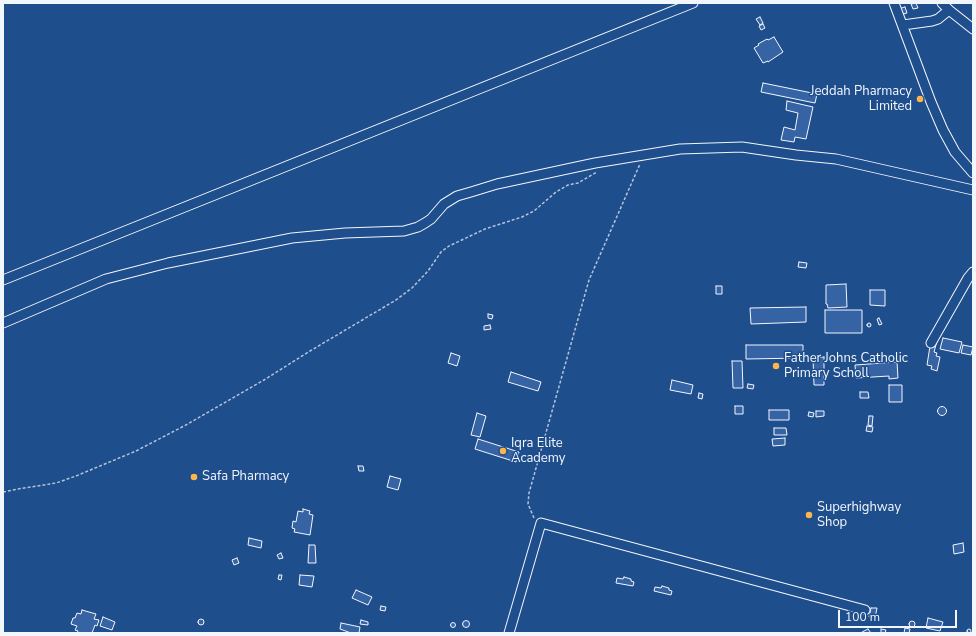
<!DOCTYPE html>
<style>
body{margin:0}
#map{position:relative;width:976px;height:636px;overflow:hidden;background:#1f4e8c;font-family:"Nunito Sans",sans-serif}
canvas{display:block}
.frame{position:absolute;inset:0;border:4px solid #f2f6ff;pointer-events:none}
.scale{position:absolute;left:838px;top:610px;width:119px;height:18px;box-sizing:border-box;border:2px solid #f2f6ff;border-top:0;padding-left:5px;font-size:12px;line-height:14px;white-space:nowrap;color:#f2f6ff;-webkit-text-stroke:3px #1f4e8c;paint-order:stroke}
</style>
<div id="map">
<canvas width="976" height="636"></canvas>
<div class="frame"></div>
<div class="scale">100 m</div>
</div>
<script>
const ctx = document.querySelector('canvas').getContext('2d');
ctx.lineJoin = 'round';
function fill(path, color) { ctx.fillStyle = color; ctx.fill(path, 'evenodd'); }
const toPath = rows => new Path2D(rows.map(r => 'M' + r).join(''));
function strokePath(path, color, width, dash) { ctx.strokeStyle = color; ctx.lineWidth = width; ctx.lineCap = dash ? 'butt' : 'round'; ctx.setLineDash(dash || []); ctx.stroke(path); }
function label(font, color, halo, rows, align = 'center') {
  ctx.font = font + ' "Nunito Sans",sans-serif'; ctx.lineWidth = 3; ctx.setLineDash([]); ctx.textBaseline = 'middle'; ctx.strokeStyle = halo; ctx.fillStyle = color; for (const [text, x, y, turn = 0] of rows) {
    ctx.save(); ctx.translate(x, y); ctx.rotate((+turn || 0) * Math.PI / 180); ctx.textAlign = isNaN(turn) ? turn : align; if (halo) ctx.strokeText(text, 0, 0); ctx.fillText(text, 0, 0); ctx.restore();
  }
}
const building = toPath([
 [916,3,918,8,913,9,911,4,916,3],
 [905,7,907,13,899,15,898,9,905,7],
 [760,17,763,23,760,25,756,19,760,17],
 [763,24,765,28,761,30,759,26,763,24],
 [774,37,783,52,768,62,768,61,763,63,754,48,759,45,758,44,767,39,768,40,774,37],
 [763,83,817,94,815,103,761,92,763,83],
 [787,101,813,107,806,139,795,137,794,142,781,140,784,127,795,130,798,113,786,110,787,101],
 [799,262,807,263,806,268,798,267,799,262],
 [846,284,847,307,828,308,827,304,826,304,826,285,846,284],
 [716,286,722,286,722,294,716,294,716,286],
 [870,290,885,290,885,306,870,305,870,290],
 [806,307,806,322,751,324,750,308,806,307],
 [825,310,862,310,862,333,825,333,825,310],
 [488,314,493,315,492,319,488,318,488,314],
 [879,318,882,324,879,325,877,319,879,318],
 '867 325a2 2 0 1 1 4 0a2 2 0 1 1-4 0Z',
 [490,325,491,329,484,330,484,326,490,325],
 [943,338,962,342,959,353,940,349,943,338],
 [931,340,937,341,934,352,937,353,936,356,940,357,937,371,931,369,932,366,927,365,931,340],
 [746,345,803,345,803,358,746,359,746,345],
 [963,345,973,347,971,355,961,353,963,345],
 [451,353,460,356,457,366,448,363,451,353],
 [824,357,824,385,814,385,813,358,824,357],
 [732,361,742,361,743,388,733,388,732,361],
 [897,362,898,378,889,379,889,376,856,378,855,365,897,362],
 [511,372,541,382,538,391,508,382,511,372],
 [672,380,693,385,691,394,670,390,672,380],
 [748,384,754,385,753,389,747,388,748,384],
 [889,385,902,385,902,402,889,402,889,385],
 [860,392,868,392,869,398,860,398,860,392],
 [699,393,703,394,702,399,698,398,699,393],
 [735,406,743,406,743,414,735,414,735,406],
 '937.5 411a4.5 4.5 0 1 1 9 0a4.5 4.5 0 1 1-9 0Z',
 [769,410,789,410,789,420,769,420,769,410],
 [816,411,824,411,824,416,816,417,816,411],
 [809,412,814,413,813,417,808,416,809,412],
 [477,413,486,416,480,437,471,435,477,413],
 [869,416,873,416,872,426,868,425,869,416],
 [867,426,873,427,872,432,866,431,867,426],
 [774,428,786,428,787,435,774,435,774,428],
 [785,438,785,445,773,446,772,439,785,438],
 [478,439,519,452,516,462,475,449,478,439],
 [358,466,363,466,364,471,359,471,358,466],
 [390,476,401,479,398,490,387,487,390,476],
 [303,509,310,511,309,514,313,515,310,535,294,532,295,529,292,528,293,521,296,522,298,511,303,512,303,509],
 [249,538,262,541,261,548,248,545,249,538],
 [963,543,964,552,954,554,953,545,963,543],
 [309,545,315,545,316,563,308,563,309,545],
 [281,553,283,558,279,559,277,555,281,553],
 [237,558,239,563,234,565,232,560,237,558],
 [279,575,282,575,281,580,278,579,279,575],
 [300,575,314,576,312,587,299,585,300,575],
 [624,577,631,579,631,581,634,582,633,586,616,583,617,578,623,579,624,577],
 [662,586,669,588,669,590,672,591,671,595,654,591,655,587,661,588,662,586],
 [356,590,372,597,368,605,352,598,356,590],
 [381,606,386,607,385,611,380,610,381,606],
 [871,608,877,608,875,618,869,617,871,608],
 [82,610,96,614,94,619,99,620,97,626,95,625,92,633,77,633,78,631,75,630,77,626,71,624,73,618,75,618,77,613,81,614,82,610],
 [103,617,115,622,112,630,100,626,103,617],
 [928,618,943,622,940,631,926,628,928,618],
 '198 622a3 3 0 1 1 6 0a3 3 0 1 1-6 0Z',
 [361,620,368,622,368,625,360,624,361,620],
 '462.5 624a3.5 3.5 0 1 1 7 0a3.5 3.5 0 1 1-7 0Z',
 '909 624a3 3 0 1 1 6 0a3 3 0 1 1-6 0Z',
 '450.5 625a2.5 2.5 0 1 1 5 0a2.5 2.5 0 1 1-5 0Z',
 [341,623,360,627,359,633,351,633,340,629,341,623],
 [905,628,910,629,909,633,904,633,905,628],
 '967 631a2 2 0 1 1 4 0a2 2 0 1 1-4 0Z',
 [868,629,871,633,863,633,862,632,868,629],
 [881,629,886,630,885,633,881,633,881,629]
]);
const path = toPath([
 [3,492,18,489,56,483,76,476,136,451,184,426,264,380,310,351,396,300,412,288,428,271,441,252,449,246,485,229,522,217,534,211,556,192,568,185,578,183,597,172],
 [534,518,528,504,529,493,589,280,640,164]
]);
const minor = toPath([
 [894,3,931,102,943,130,955,152,973,173],
 [949,10,973,29],
 [903,25,932,21,938,19,949,10,942,3],
 [3,280,693,3],
 [3,323,106,279,168,263,292,238,345,233,404,231,418,227,425,223,431,219,444,204,457,196,471,192,497,184,595,163,680,149,742,147,796,155,836,159,973,190],
 [931,343,968,278,973,272],
 [509,633,541,523,865,610]
]);
const markers = [
 [920,99,4,"#ffb74d"],
 [776,366,4,"#ffb74d"],
 [503,451,4,"#ffb74d"],
 [194,477,4,"#ffb74d"],
 [809,515,4,"#ffb74d"]
];
const poiNames = [
 ["Jeddah Pharmacy",912,92,"right"],
 ["Limited",912,107,"right"],
 ["Father Johns Catholic",784,359],
 ["Primary Scholl",784,374],
 ["Iqra Elite",511,444],
 ["Academy",511,459],
 ["Safa Pharmacy",202,477],
 ["Superhighway",817,508],
 ["Shop",817,523]
];
fill(building, '#3563a3');
strokePath(building, '#f2f6ff', 1);
strokePath(minor, '#f2f6ff', 11);
strokePath(path, '#b3c4dc', 1.5, [3, 2]);
strokePath(minor, '#1f4e8c', 9);
for (const [x, y, r, color] of markers) { const dot = new Path2D(); dot.arc(x, y, r, 0, 2 * Math.PI); ctx.fillStyle = color; ctx.fill(dot); strokePath(dot, '#1f4e8c', 1.5); }
label('13px', '#f2f6ff', '#1f4e8c', poiNames, 'left');
</script>
